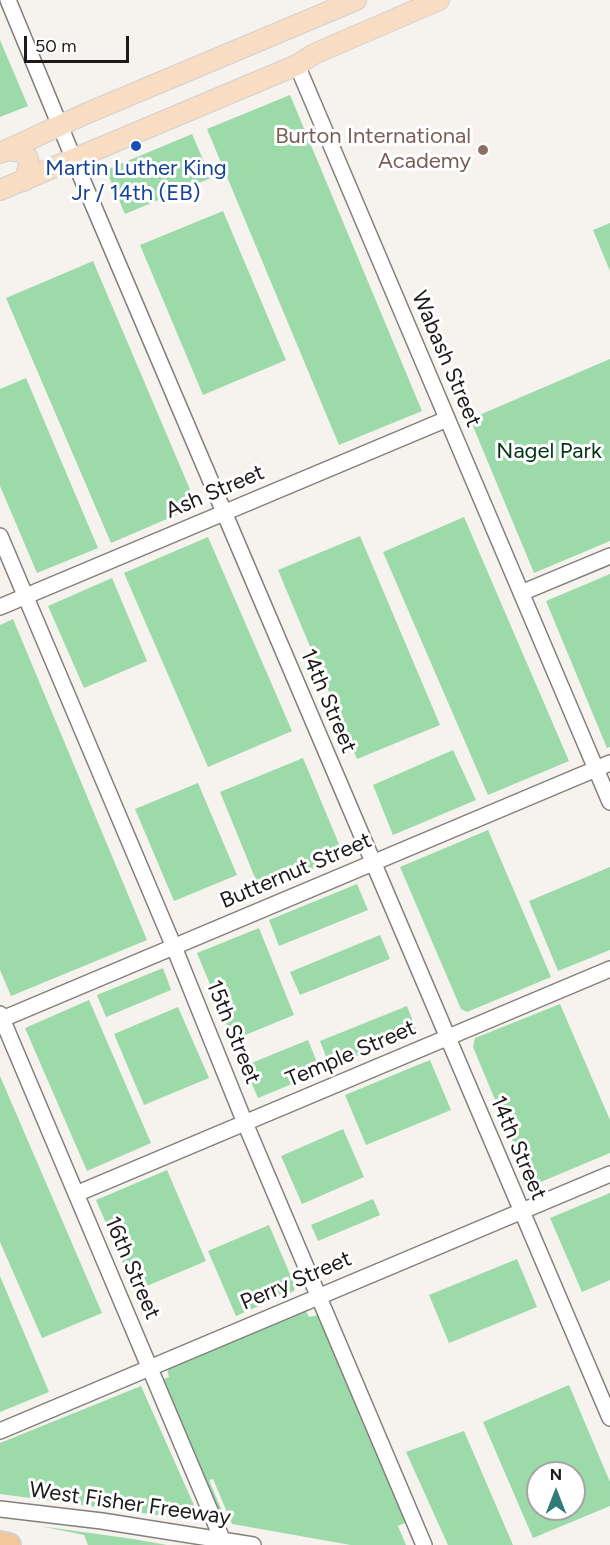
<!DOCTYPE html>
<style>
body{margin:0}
#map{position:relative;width:610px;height:1545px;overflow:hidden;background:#f6f2ed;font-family:Figtree,sans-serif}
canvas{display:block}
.north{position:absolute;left:526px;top:1461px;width:60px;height:60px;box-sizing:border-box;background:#fff;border:2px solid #a5a4a3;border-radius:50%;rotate:0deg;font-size:16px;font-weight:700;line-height:24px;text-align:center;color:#1d1b1a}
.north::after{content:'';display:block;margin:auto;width:21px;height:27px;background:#317a7a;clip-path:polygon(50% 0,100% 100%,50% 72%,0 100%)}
.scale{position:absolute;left:24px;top:36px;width:105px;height:27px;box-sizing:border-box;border:3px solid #1d1b1a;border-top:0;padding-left:8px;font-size:18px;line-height:21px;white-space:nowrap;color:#1d1b1a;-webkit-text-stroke:4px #fff;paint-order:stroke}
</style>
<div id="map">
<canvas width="610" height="1545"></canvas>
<div class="north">N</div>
<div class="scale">50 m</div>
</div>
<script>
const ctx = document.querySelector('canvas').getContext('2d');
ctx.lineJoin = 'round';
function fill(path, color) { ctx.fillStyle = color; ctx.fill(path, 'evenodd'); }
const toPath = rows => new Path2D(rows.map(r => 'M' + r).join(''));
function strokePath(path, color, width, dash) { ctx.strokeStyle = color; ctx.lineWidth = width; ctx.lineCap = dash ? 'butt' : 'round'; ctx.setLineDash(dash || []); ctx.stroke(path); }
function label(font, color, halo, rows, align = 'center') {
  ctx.font = font + ' Figtree,sans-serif'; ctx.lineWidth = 6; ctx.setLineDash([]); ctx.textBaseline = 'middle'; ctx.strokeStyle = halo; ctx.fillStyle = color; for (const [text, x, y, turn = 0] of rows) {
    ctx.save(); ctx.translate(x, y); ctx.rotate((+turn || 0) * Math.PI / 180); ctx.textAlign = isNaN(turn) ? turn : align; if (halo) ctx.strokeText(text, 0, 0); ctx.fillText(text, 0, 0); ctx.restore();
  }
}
const green = toPath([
 [0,40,28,106,0,117],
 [290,95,422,411,339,445,207,129],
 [192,134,211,178,125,214,106,170],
 [223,211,286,360,203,395,140,245],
 [610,223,610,271,593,230],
 [93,261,197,506,111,543,6,298],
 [610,359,610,541,534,573,470,419],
 [26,378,98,548,37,573,0,486,0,389],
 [464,517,569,761,488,795,383,552],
 [360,536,440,725,357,759,278,570],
 [208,537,292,731,208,767,124,573],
 [610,574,610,747,607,748,546,601],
 [112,578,147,661,84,688,48,606],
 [13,619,147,940,11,996,0,970,0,625],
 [453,750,476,800,393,835,373,785],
 [303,758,344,856,260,890,220,792],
 [198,783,237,875,174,901,135,809],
 [488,830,551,977,467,1012,461,1009,400,867],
 [610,867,610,950,558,971,529,901],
 [357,884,368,910,279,946,269,920],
 [259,928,294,1015,233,1040,197,953],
 [380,935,390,959,300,995,290,972],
 [163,968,171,990,106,1017,97,995],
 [89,1000,151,1143,87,1171,25,1028],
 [560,1004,610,1120,610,1153,531,1186,473,1047,475,1038],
 [407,1006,417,1032,330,1067,320,1041],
 [178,1007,209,1078,144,1105,114,1034],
 [308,1040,321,1072,258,1098,244,1066],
 [430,1060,451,1110,366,1145,345,1095],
 [0,1076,102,1313,42,1338,0,1242],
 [343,1129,364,1177,302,1204,281,1156],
 [167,1170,206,1261,135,1291,96,1200],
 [610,1193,610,1280,582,1292,550,1218],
 [373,1199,380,1215,318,1241,311,1225],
 [269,1225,295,1286,294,1291,236,1316,208,1251],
 [517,1259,537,1307,449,1343,429,1295],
 [0,1276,49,1392,0,1412],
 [306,1311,309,1317,318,1315,407,1522,398,1526,406,1545,351,1545,232,1524,213,1479,209,1480,227,1523,221,1521,161,1380,169,1377,167,1369],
 [569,1385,610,1482,610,1506,533,1538,483,1422],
 [538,1473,574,1473,574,1509,538,1509],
 [141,1386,201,1521,0,1494,0,1443],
 [464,1431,513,1545,448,1545,406,1452],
 [40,1526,133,1539,167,1545,88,1545,84,1535]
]);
const minor = toPath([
 [8,0,82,179,610,1418],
 [297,65,610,802],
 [0,536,174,947,245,1123,424,1545],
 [521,593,610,556],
 [0,607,447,419],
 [0,1014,222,1539],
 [0,1020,610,763],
 [76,1194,610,969],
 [0,1431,610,1174],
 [0,1509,102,1521,253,1545]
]);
const major = toPath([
 [7,150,22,152,28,158,29,166,24,181],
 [0,153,85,114,356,0],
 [0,190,297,65,314,54,439,0]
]);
const highway = toPath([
 [0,1543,9,1545]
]);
const markers = [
 [136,146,6,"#1a4fb4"],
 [483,150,6,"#8d6e63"]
];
const educationNames = [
 ["Burton International",471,137],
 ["Academy",471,162]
];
const transitNames = [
 ["Martin Luther King",136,169],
 ["Jr / 14th (EB)",136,194]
];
const streetNames = [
 ["Wabash Street",446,359,67],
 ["Ash Street",215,492,-23],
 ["14th Street",328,701,67],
 ["Butternut Street",296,871,-23],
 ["15th Street",233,1032,68],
 ["Temple Street",351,1054,-23],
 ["14th Street",518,1148,67],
 ["16th Street",132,1268,67],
 ["Perry Street",296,1281,-23],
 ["West Fisher Freeway",130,1504,8]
];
const parkNames = [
 ["Nagel Park",549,452]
];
fill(green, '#9cdba9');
strokePath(minor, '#837f7b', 18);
strokePath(major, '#d2d1d1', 22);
strokePath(highway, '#d2d1d1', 26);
strokePath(minor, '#fff', 15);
strokePath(major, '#f8ddc3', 20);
strokePath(highway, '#f4c79b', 22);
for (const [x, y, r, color] of markers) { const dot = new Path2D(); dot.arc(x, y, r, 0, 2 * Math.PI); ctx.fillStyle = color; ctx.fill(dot); strokePath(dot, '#fff', 2); }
label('22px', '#785e54', '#fff', educationNames, 'right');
label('22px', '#164399', '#fff', transitNames);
label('22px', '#1d1b1a', '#fff', streetNames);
label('22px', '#013515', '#fff', parkNames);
</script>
